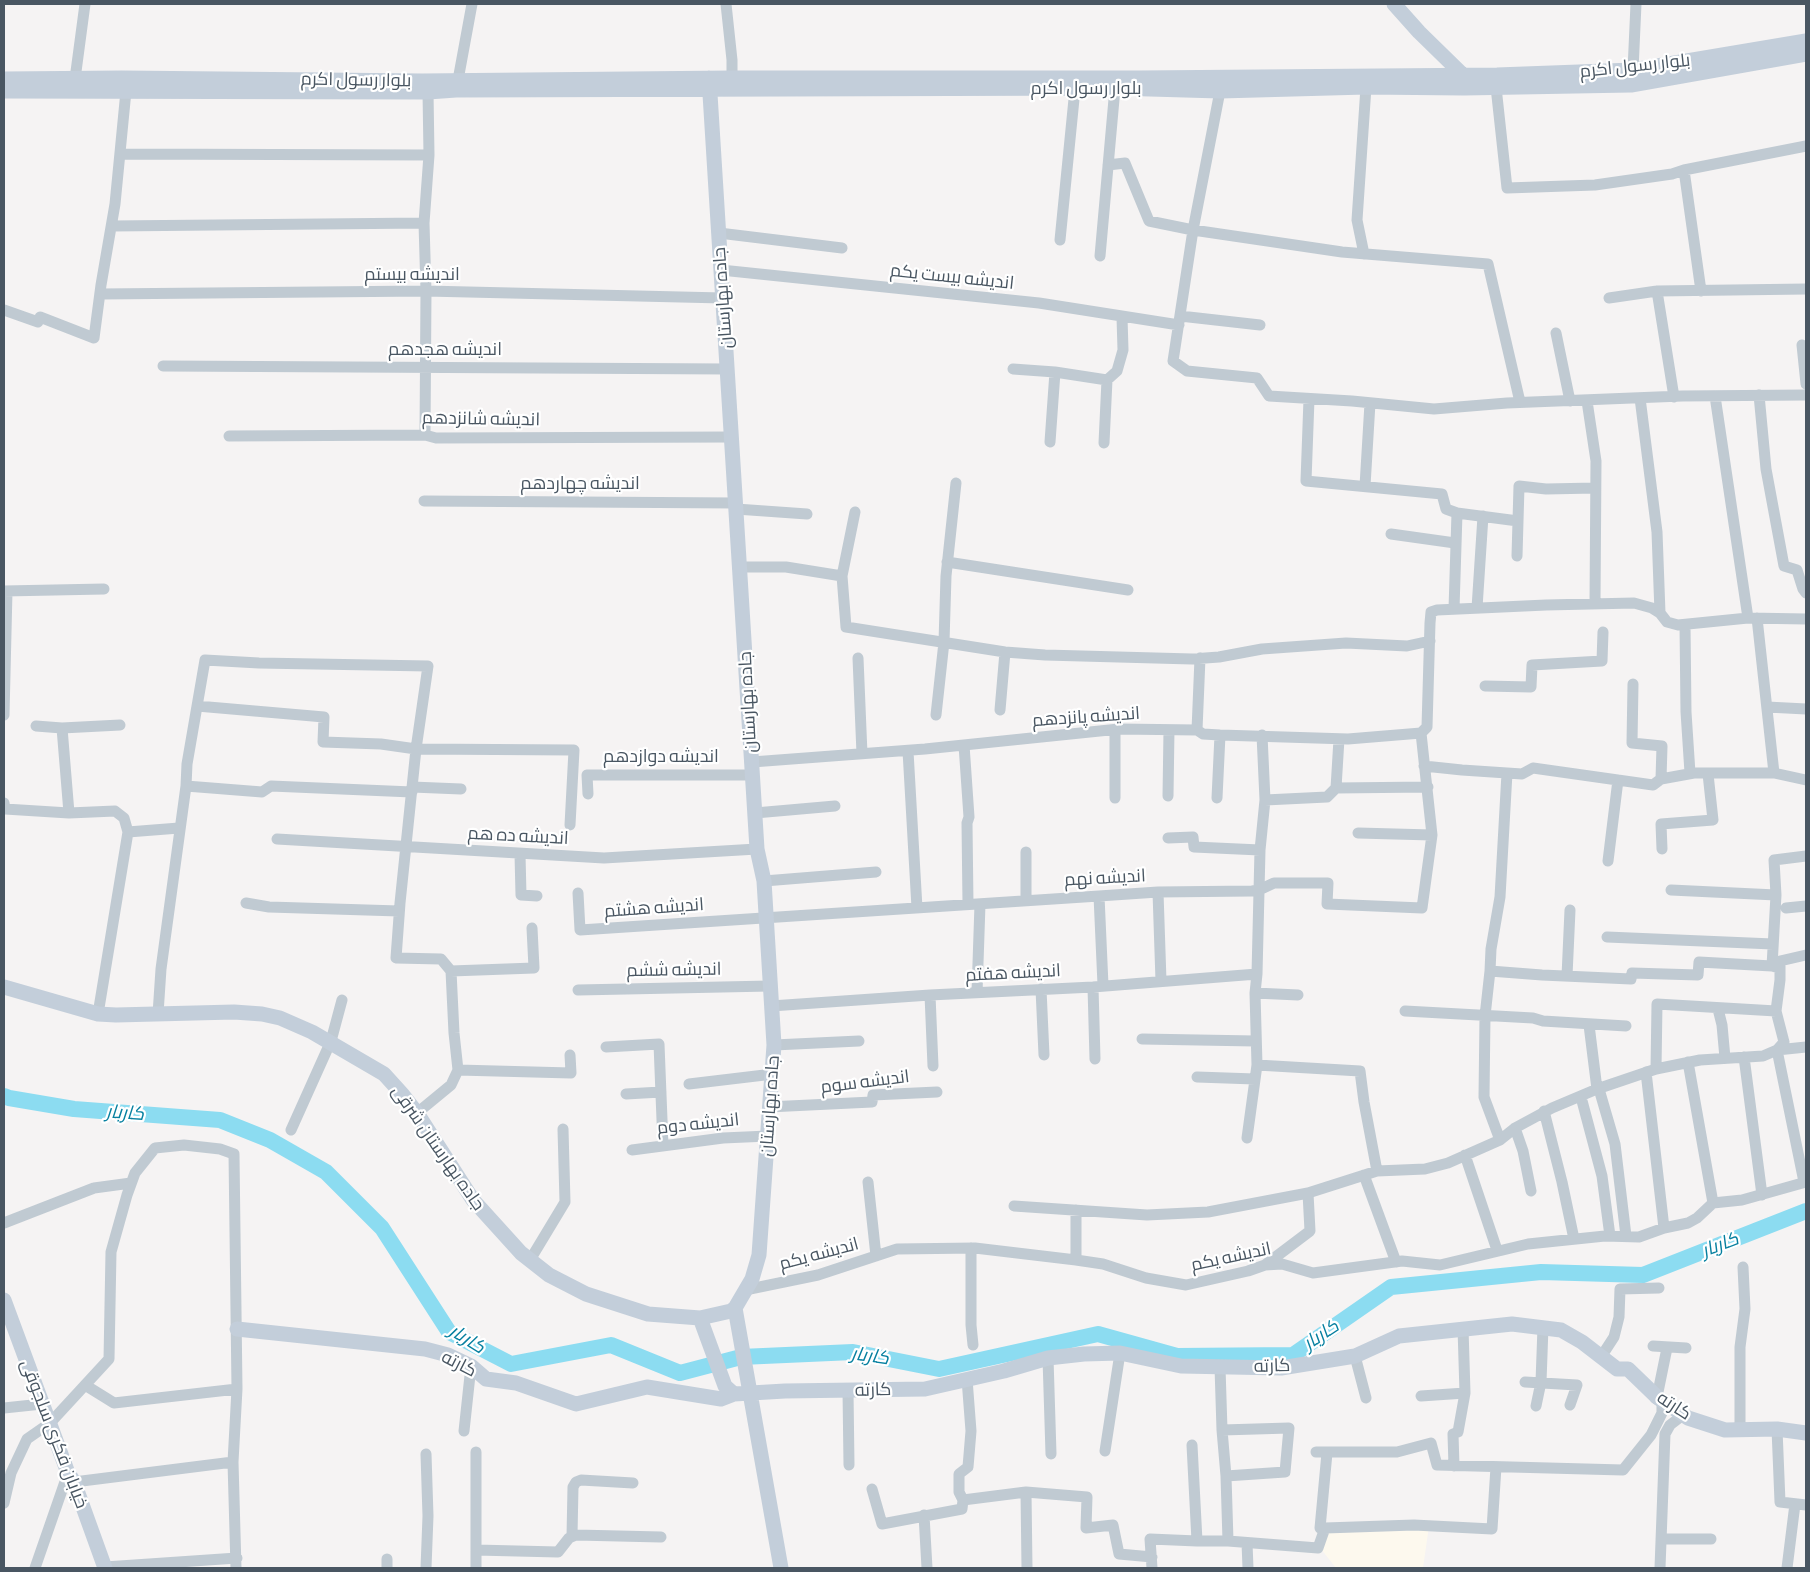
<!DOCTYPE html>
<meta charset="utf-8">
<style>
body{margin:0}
#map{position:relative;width:1810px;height:1572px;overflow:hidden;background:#f5f3f3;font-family:"Alegreya Sans",sans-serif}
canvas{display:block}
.frame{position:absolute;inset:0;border:5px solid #495662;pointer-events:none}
</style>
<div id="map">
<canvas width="1810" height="1572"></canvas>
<div class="frame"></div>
</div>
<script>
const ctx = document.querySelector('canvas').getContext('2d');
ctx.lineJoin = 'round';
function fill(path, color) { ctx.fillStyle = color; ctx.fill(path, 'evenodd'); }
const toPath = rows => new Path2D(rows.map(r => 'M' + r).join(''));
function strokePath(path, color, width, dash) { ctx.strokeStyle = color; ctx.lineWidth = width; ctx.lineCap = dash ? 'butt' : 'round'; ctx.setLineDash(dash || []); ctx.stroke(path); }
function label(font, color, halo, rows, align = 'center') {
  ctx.font = font + ' "Alegreya Sans",Cairo,sans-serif'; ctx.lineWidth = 4.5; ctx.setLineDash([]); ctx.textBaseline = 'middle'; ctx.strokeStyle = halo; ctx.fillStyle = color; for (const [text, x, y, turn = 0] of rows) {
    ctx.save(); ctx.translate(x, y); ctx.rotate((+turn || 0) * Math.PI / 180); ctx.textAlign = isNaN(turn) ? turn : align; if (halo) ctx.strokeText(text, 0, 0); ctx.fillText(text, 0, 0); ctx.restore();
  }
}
const commercial = toPath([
 [1429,1526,1423,1568,1336,1568,1321,1549,1326,1529]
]);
const river = toPath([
 [4,1096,9,1098,74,1109,220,1120,270,1140,326,1172,382,1228,449,1332,511,1364,611,1345,680,1373,741,1357,853,1352,939,1369,1098,1334,1177,1356,1293,1355,1391,1287,1541,1272,1643,1275,1806,1211]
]);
const street = toPath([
 [726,4,732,60,732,78],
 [1633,70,1636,4],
 [75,79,85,4],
 [458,80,472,4],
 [1496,87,1507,188,1595,185,1672,174,1684,170,1806,146],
 [1220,91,1193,230,1173,361,1187,371,1257,378,1269,396,1352,401,1434,409,1507,403,1682,396,1806,395],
 [120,154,429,155],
 [1108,165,1125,163,1149,221,1193,230,1342,252,1488,264,1520,402],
 [1684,170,1701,291],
 [112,226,424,223],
 [719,233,842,248],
 [1060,240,1075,89],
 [1364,254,1357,220,1366,87],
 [1100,256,1115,88],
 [721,270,1039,303,1179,325],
 [1657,291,1674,397],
 [100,294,426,291,723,298],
 [1609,298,1657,291,1806,289],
 [4,310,38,322,40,317,94,338,101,285,115,204,126,91],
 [1180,316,1260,325],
 [1556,333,1570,401],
 [1802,345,1806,384],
 [163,366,728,369],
 [1013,369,1055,372,1107,380],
 [1759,395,1766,469,1784,566,1797,570,1803,589,1806,593],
 [1715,396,1748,618],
 [1640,398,1657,532,1660,613],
 [1309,399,1306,481,1442,494,1446,509,1457,513,1454,609],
 [1587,401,1596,461,1595,603],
 [425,435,426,291,424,223,429,155,428,92],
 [229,436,425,435,436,438,732,437],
 [1050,442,1055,372],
 [1104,443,1107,380,1117,371,1123,350,1122,317],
 [1365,486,1370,403],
 [424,501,736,503],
 [736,509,807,514],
 [855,512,842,576,846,627,1005,652,1045,655,1192,659,1219,657,1262,649,1346,643,1407,646,1430,641],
 [1457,513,1518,521,1519,486,1546,489,1595,488],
 [1391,534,1455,543],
 [1517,556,1518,521],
 [947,562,1128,590],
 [740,567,786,567,842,576],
 [4,591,104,589],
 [1477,608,1483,516],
 [1757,618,1774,773],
 [1685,625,1686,712,1690,773],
 [858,658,862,754],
 [1633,684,1632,743,1662,746,1661,779],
 [1485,686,1531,687,1532,665,1602,661,1603,632],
 [197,706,324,717,323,742,381,744,416,749,574,750,570,825],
 [1767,707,1806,709],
 [1000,710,1005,652],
 [4,715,7,591],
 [936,715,944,642,946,576,956,483],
 [36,726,62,728,120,725],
 [62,728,69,813],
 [1197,730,1200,658],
 [1421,733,1427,727,1430,623,1431,612,1437,610,1546,605,1634,603,1652,608,1660,613,1667,622,1678,625,1748,618,1806,619],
 [964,745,969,817,967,823,968,904],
 [908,751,917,908],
 [752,762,925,749,1119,729,1197,730,1203,734,1220,735,1348,739,1421,733],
 [1424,766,1462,770,1522,774,1533,768,1653,785,1661,779,1694,773,1774,773,1806,780],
 [186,786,262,792,271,786,412,792],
 [412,787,461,789],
 [1336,788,1339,739],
 [588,794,587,775,753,775],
 [1168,796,1169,730],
 [1115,798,1115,730],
 [1217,798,1220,735],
 [1265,800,1327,797,1336,788,1428,787],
 [4,803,5,809,69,813,115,811,124,818,128,832],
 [755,813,835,806],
 [1358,833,1432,835],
 [1168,838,1193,837,1194,847,1260,850],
 [277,839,604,858,757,849],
 [1662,849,1661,824,1713,820,1708,774],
 [1026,852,1026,900],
 [520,854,521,895,537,896],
 [1608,861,1618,780],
 [764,881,876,872],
 [1671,890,1776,895],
 [1158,892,1161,981],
 [578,893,580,930,1099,896,1158,892,1252,891,1259,890,1274,883,1328,883,1327,904,1422,908,1432,835,1421,733],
 [1099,896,1103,985],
 [246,903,269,907,399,911],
 [1786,908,1806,906],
 [1607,937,1773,944],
 [1779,968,1772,966,1776,895,1774,860,1806,856],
 [451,971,534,968,532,928],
 [1490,971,1542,975,1631,979,1632,973,1698,975,1699,962,1772,966],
 [1567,976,1570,910],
 [1093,987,1095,1059],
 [1041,989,1044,1055],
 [578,990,770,986],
 [977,993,980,904],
 [1255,993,1298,995],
 [930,995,933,1066],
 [771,1006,930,995,1093,987,1257,974],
 [1718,1009,1722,1025,1725,1058],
 [1405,1011,1533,1018,1543,1021,1626,1026],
 [98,1014,128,832,179,828],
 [158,1014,161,969,186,786,187,764,205,660,259,663,428,666,416,749,400,903,396,958,441,959,451,971,454,1033,458,1070,451,1085,417,1113],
 [1589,1025,1597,1089],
 [1142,1039,1255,1041],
 [774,1045,859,1041],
 [606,1047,659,1044,663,1145],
 [1744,1057,1762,1195],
 [1688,1062,1713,1203],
 [1257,1065,1360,1071,1364,1102,1377,1171],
 [1656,1069,1657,1004,1776,1011],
 [458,1070,571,1073,570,1055],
 [1646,1072,1664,1228],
 [1197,1077,1255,1079],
 [689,1084,773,1074],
 [1599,1089,1615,1144,1626,1236],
 [626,1094,661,1092],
 [1581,1097,1602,1176,1610,1236],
 [768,1107,872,1102,873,1095,937,1092],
 [1544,1111,1562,1182,1574,1239],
 [1515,1128,1523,1151,1531,1191],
 [291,1130,331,1041,342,1000],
 [1247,1138,1257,1065,1255,993,1257,974,1260,850,1265,800,1262,735],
 [1500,1140,1484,1097,1485,1016,1490,971,1491,949,1500,897,1507,773],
 [632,1150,723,1138,768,1136],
 [1465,1155,1497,1250],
 [1364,1175,1396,1262],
 [868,1182,876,1256],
 [1804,1182,1777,1050,1806,1047],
 [1014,1206,1147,1215,1208,1212,1308,1193],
 [4,1223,94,1188,131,1183],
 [971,1248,971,1325,973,1345],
 [530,1260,565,1202,563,1129],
 [1076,1260,1076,1210],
 [1265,1265,1310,1231,1308,1193,1377,1171,1425,1169,1448,1163,1500,1140,1515,1128,1552,1108,1597,1089,1656,1069,1700,1060,1763,1056,1777,1050,1784,1042,1776,1011,1780,980,1780,961,1806,955],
 [745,1290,818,1275,897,1249,975,1248,1076,1260,1103,1264,1146,1278,1186,1285,1248,1271,1265,1265,1282,1264,1313,1273,1402,1261,1440,1265,1528,1244,1605,1236,1639,1237,1664,1228,1688,1223,1697,1218,1713,1203,1742,1200,1806,1182],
 [1653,1346,1686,1348],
 [1355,1356,1366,1398],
 [1601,1357,1614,1337,1619,1317,1620,1289,1659,1288],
 [1048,1358,1051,1454],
 [1220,1367,1222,1430,1226,1476,1228,1541],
 [1525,1382,1577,1385,1570,1405],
 [85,1385,114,1403,237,1389],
 [848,1391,849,1465],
 [1421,1396,1465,1393],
 [1657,1397,1667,1348],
 [1536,1406,1541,1382,1543,1327],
 [4,1408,42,1404],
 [1777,1429,1780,1502,1806,1505],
 [1222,1430,1289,1428,1285,1472,1226,1476],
 [464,1431,471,1366],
 [1740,1431,1740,1347,1745,1309,1743,1267],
 [1192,1445,1197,1541],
 [1105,1451,1120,1353],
 [1316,1452,1397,1452,1431,1443,1437,1465,1623,1470,1651,1435,1662,1413,1662,1403,1655,1398],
 [426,1454,428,1516,426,1568],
 [1454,1466,1453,1434,1458,1432,1465,1393,1463,1328],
 [74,1482,233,1462],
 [872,1489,882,1524,962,1509,963,1500,1026,1492,1087,1497,1086,1528,1113,1525,1119,1554,1152,1557],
 [1026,1492,1027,1568],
 [963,1500,959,1492,959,1474,968,1467,971,1431,967,1379],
 [4,1503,11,1473,27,1439,50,1423,109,1359,111,1252,127,1195,135,1173,155,1148,184,1145,220,1149,234,1154,237,1389,233,1462,236,1568],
 [924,1515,927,1568],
 [1325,1528,1320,1528,1327,1453],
 [572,1536,573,1487,576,1482,581,1480,633,1483],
 [1661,1539,1711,1539],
 [1247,1543,1248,1568],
 [476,1550,558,1552,569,1538,576,1535,661,1537],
 [387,1559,387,1568],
 [105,1567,237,1558],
 [35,1568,68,1473],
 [476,1568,476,1452],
 [1152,1568,1150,1539,1197,1541,1228,1541,1318,1548,1325,1528,1414,1525,1492,1529,1496,1467],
 [1660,1568,1665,1434,1670,1425,1683,1415],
 [1787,1568,1795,1504]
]);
const secondary = toPath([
 [1394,4,1419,32,1463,75],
 [4,79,122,78,422,81,732,78,1140,78,1497,75,1633,70,1806,41],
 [4,91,428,92,456,90,1115,88,1220,91,1366,87,1464,88,1631,85,1806,54],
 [4,987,98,1014,116,1015,234,1012,262,1014,280,1018,312,1032,384,1074,403,1095,417,1113,473,1200,521,1253,549,1275,586,1294,648,1314,700,1318,731,1311,735,1308,752,1279,759,1255,774,1045,764,881,757,849,709,78],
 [4,1300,68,1473,74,1482,105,1568],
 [735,1308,781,1568],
 [700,1318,725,1386,734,1394,785,1391,925,1389,1004,1371,1048,1358,1084,1354,1120,1353,1181,1366,1281,1368,1355,1356,1399,1336,1512,1324,1561,1330,1582,1342,1617,1369,1628,1369,1657,1397,1688,1418,1725,1430,1777,1429,1806,1433],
 [237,1329,425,1349,448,1355,471,1366,486,1379,516,1383,576,1404,647,1387,721,1399,734,1394]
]);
const streetNames = [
 ["بلوار رسول اکرم",1635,66,-6],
 ["بلوار رسول اکرم",356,80,1],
 ["بلوار رسول اکرم",1086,89],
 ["اندیشه بیستم",412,275],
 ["اندیشه بیست یکم",952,277,6],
 ["جاده بهارستان",723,298,-94],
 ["اندیشه هجدهم",445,350],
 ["اندیشه شانزدهم",481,419,1],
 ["اندیشه چهاردهم",580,484],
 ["جاده بهارستان",748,702,-93],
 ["اندیشه پانزدهم",1086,717,-4],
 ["اندیشه دوازدهم",661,757],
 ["اندیشه ده هم",518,836,3],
 ["اندیشه نهم",1105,878,-3],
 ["اندیشه هشتم",654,908,-4],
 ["اندیشه ششم",674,970,-1],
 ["اندیشه هفتم",1013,973,-3],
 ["اندیشه سوم",865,1082,-7],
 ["جاده بهارستان",770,1106,-86],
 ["اندیشه دوم",698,1124,-6],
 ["جاده بهارستان شرقی",438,1148,55],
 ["اندیشه یکم",819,1254,-15],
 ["اندیشه یکم",1231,1257,-12],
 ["کارته",459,1364,27],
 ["کارته",1272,1366,-2],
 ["کارته",873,1390,-2],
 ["کارته",1674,1406,33],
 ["خیابان فکری سلجوقی",54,1434,69]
];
const waterNames = [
 ["کاربار",125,1113,4],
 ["کاربار",1720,1245,-21],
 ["کاربار",1321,1335,-34],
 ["کاربار",467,1339,32],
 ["کاربار",870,1356,8]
];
fill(commercial, '#fdf9ee');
strokePath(river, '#8cdcf1', 16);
strokePath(street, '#c0cad2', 11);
strokePath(secondary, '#c3ceda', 15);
label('18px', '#495662', '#fff', streetNames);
label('italic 19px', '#0780a0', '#fff', waterNames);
</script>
